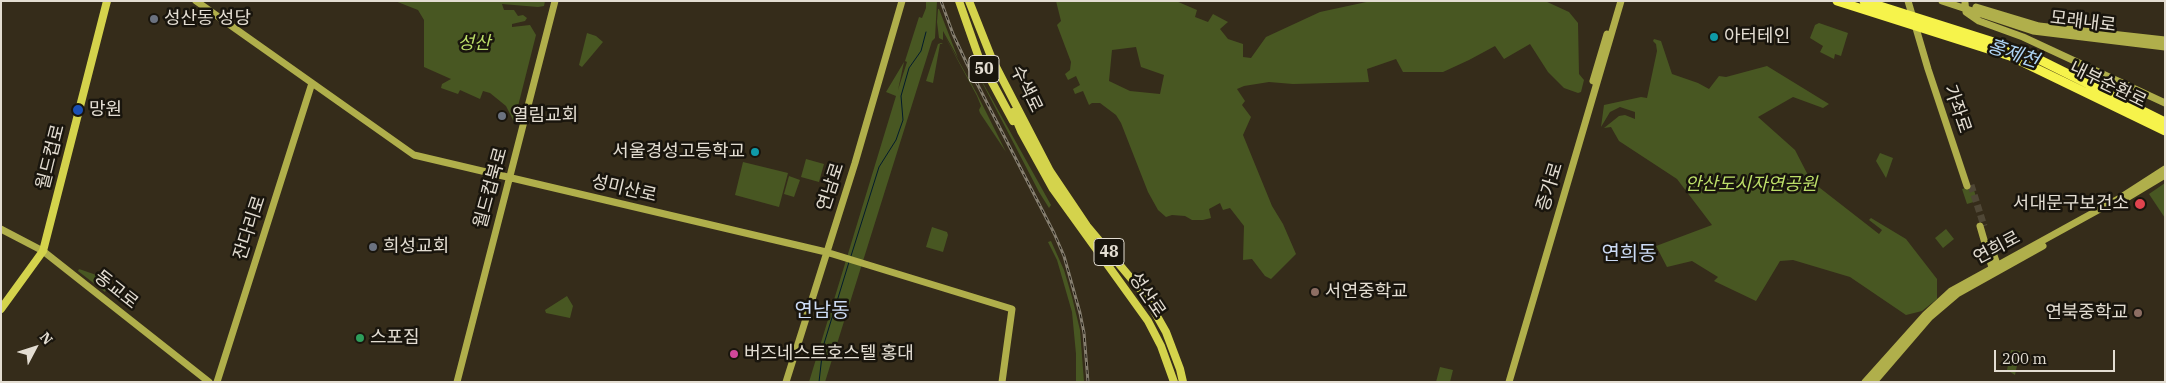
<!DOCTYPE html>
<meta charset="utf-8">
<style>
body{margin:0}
#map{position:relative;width:2166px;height:383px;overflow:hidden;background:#352c1a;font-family:"IBM Plex Serif",serif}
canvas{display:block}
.frame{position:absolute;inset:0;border:2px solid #e3ddd2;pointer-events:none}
.north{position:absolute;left:10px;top:323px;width:50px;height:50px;-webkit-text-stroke:4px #19150d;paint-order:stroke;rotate:50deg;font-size:14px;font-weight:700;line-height:20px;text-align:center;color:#e3ddd2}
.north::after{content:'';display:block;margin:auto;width:18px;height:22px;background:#e3ddd2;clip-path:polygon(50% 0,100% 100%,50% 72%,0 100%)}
.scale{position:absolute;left:1994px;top:350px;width:121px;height:22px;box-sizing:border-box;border:2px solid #e3ddd2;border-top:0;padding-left:6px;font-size:15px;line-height:18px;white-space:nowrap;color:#e3ddd2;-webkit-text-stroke:4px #19150d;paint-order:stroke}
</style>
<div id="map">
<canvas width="2166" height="383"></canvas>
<div class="frame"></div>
<div class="north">N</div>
<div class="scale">200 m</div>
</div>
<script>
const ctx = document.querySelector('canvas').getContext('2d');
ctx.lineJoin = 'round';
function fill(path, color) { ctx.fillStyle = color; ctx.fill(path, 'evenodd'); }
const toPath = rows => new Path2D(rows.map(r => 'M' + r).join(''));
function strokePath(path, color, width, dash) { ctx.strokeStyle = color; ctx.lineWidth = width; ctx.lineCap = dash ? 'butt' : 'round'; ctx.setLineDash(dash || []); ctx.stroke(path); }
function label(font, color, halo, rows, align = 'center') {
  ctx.font = font + ' "IBM Plex Serif","Noto Sans KR",serif'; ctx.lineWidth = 5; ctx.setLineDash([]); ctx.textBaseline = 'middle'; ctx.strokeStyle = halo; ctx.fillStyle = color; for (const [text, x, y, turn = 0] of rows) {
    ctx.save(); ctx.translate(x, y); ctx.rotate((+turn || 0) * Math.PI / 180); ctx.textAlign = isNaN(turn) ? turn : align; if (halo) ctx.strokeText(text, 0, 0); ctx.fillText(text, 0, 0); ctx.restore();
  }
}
const green = toPath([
 [395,1,545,1,544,6,538,7,502,4,504,10,514,10,518,16,523,15,527,18,525,21,512,24,512,27,530,25,536,35,514,122,506,106,490,93,483,91,480,99,460,90,458,94,441,88,442,84,451,79,424,67,424,20,418,10],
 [926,1,937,1,935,38,932,41,825,382,809,382,896,96,886,92,904,62,898,90,907,62,905,61,919,17,922,18,926,8],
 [1056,1,1176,1,1197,10,1195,17,1208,22,1213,14,1228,22,1220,29,1228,39,1243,44,1243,57,1251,58,1266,37,1320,12,1371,1,1545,1,1569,12,1578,23,1579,74,1584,80,1581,92,1578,93,1564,88,1548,72,1530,44,1504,59,1495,46,1469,60,1443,72,1403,72,1396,59,1367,69,1369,82,1293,84,1269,82,1244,86,1237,89,1245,101,1242,105,1251,117,1243,135,1272,206,1283,224,1296,254,1271,279,1265,276,1252,259,1243,260,1244,226,1230,208,1223,210,1220,203,1209,209,1211,218,1203,220,1192,220,1185,216,1172,215,1166,217,1158,210,1148,192,1121,123,1116,115,1100,103,1092,103,1089,105,1083,91,1075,94,1073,89,1080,85,1076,76,1068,80,1065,74,1070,70,1071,62,1057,25,1061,21],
 [1136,47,1141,67,1164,75,1160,94,1130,91,1109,81,1112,50],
 [938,9,939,9,958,58,943,31,943,40,939,38,937,22],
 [1819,23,1848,33,1841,56,1835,54,1834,59,1820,52,1823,46,1810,38,1815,25],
 [587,33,596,36,603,42,582,67,579,65],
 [943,33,976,92,1006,152,980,113,979,110,981,106,977,96],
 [1654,39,1661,41,1672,74,1698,83,1709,89,1719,76,1726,77,1767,66,1829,104,1823,108,1793,97,1758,117,1795,150,1811,181,1879,234,1882,230,1869,220,1871,218,1906,239,1937,279,1937,299,1922,311,1906,315,1850,277,1793,260,1780,261,1756,301,1714,281,1718,277,1692,261,1667,267,1656,246,1712,225,1677,179,1619,141,1611,127,1604,128,1619,116,1625,115,1635,119,1635,112,1620,107,1610,112,1601,127,1604,105,1641,97,1647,98,1657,51,1656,44,1653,41],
 [941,43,943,44,940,44,933,83,926,81,938,44],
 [973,65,1051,205,1049,208,1039,192],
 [1880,153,1893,158,1886,178,1876,161],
 [806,159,824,164,819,182,801,177],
 [743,162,788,173,779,207,735,195],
 [789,176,800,180,794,197,784,194],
 [2165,183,2165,218,2149,194],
 [1973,186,1977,201,1967,204,1962,189],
 [932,227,947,232,948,235,943,252,926,247],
 [1946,229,1954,239,1943,248,1935,238],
 [1051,241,1064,270,1072,297,1080,330,1084,382,1076,382,1076,354,1072,312,1057,260,1048,242],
 [79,269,111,280,105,292,78,271],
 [567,296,573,306,570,318,546,313,545,310],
 [2011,350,2020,351,2015,375,2007,370],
 [1440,367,1453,370,1450,382,1436,382]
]);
const stream = toPath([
 [851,256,879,167,896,140,903,120,901,96,909,68,921,51,926,32],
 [819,382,823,347,849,262]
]);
const secondaryTunnel = toPath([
 [1971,185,1984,226]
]);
const secondary = toPath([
 [196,1,414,155,826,252,1012,309,1002,382],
 [1908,1,1928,69,1967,186],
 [1942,1,2033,31,2165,47],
 [1965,3,1966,12,1979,21,2023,37,2165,103],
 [1976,7,2039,26,2165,40],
 [1593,81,1607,34],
 [2120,202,2165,175],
 [1980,226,1993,271],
 [1,229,43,251,209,382],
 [1990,244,1998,267],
 [217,382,312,83],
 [457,382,555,1],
 [786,382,855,163,902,1],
 [1509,382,1621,1],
 [1865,382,1925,315,1951,291,2120,198,2165,169],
 [1874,382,1930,317,1957,294,2043,246]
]);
const primary = toPath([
 [959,1,979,58,1013,121],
 [969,1,992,59,1050,171,1087,226,1145,295,1166,332,1180,369,1183,382],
 [1013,112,1021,131,1053,189,1148,321,1161,346,1174,382],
 [1,309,43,251,107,1]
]);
const rail = toPath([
 [941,1,953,34,967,64,1054,233,1064,256,1080,313,1084,333,1088,382]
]);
const highwayBridge = toPath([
 [1837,1,2010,56,2165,131],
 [1864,1,2022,51,2165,122]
]);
const markers = [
 [154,19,5,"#6b7280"],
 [1714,37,5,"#0f9aa8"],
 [78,110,6,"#1a4fb4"],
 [502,116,5,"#6b7280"],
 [755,152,5,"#0f9aa8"],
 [2140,204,6,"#e0444e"],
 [373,247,5,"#6b7280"],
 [1315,292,5,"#8d6e63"],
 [2138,313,5,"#8d6e63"],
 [360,338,5,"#2e9e5b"],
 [734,354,5,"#d1479c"]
];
const shields = [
 [984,69,30],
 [1109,252,30]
];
const shieldNames = [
 ["50",984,69],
 ["48",1109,252]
];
const poiNames = [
 ["성산동 성당",164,19],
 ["아터테인",1724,37],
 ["망원",89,110],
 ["열림교회",512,116],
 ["서울경성고등학교",745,152,"right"],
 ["서대문구보건소",2129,204,"right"],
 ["희성교회",383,247],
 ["서연중학교",1325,292],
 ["연북중학교",2128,313,"right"],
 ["스포짐",370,338],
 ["버즈네스트호스텔 홍대",744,354]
];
const streetNames = [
 ["모래내로",2083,22,7],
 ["내부순환로",2108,85,26],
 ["수색로",1026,89,64],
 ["가좌로",1957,109,71],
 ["월드컵로",51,157,-76],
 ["연남로",831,187,-72],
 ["증가로",1550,187,-73],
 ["월드컵북로",491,188,-75],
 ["성미산로",624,189,13],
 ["잔다리로",250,228,-72],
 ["연희로",1997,248,-28],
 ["동교로",116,290,38],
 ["성산로",1147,295,56]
];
const parkNames = [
 ["성산",474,44],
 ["안산도시자연공원",1751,185]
];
const waterNames = [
 ["홍제천",2013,54,18]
];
const quarterNames = [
 ["연희동",1629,254],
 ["연남동",822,311]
];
fill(green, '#485722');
strokePath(stream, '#021a2c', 1);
strokePath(secondaryTunnel, '#4f4736', 7, [7, 3.5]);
strokePath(secondary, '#b0af4b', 7);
strokePath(primary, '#d4d34c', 8);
strokePath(rail, '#857e6f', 3);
strokePath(rail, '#19150d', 1, [4]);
strokePath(highwayBridge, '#f6f34b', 9);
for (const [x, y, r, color] of markers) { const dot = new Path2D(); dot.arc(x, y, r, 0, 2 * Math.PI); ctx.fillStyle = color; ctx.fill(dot); strokePath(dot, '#19150d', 2); }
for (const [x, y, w] of shields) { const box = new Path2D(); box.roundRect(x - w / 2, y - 13.5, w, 27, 4); ctx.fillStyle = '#19150d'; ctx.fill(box); strokePath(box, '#e3ddd2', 1); }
label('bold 16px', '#e3ddd2', null, shieldNames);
label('18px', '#e3ddd2', '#19150d', poiNames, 'left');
label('18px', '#e3ddd2', '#19150d', streetNames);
label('italic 18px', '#bddf69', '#19150d', parkNames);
label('italic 19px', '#aed4f4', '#19150d', waterNames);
label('20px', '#ccdbf5', '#19150d', quarterNames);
</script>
